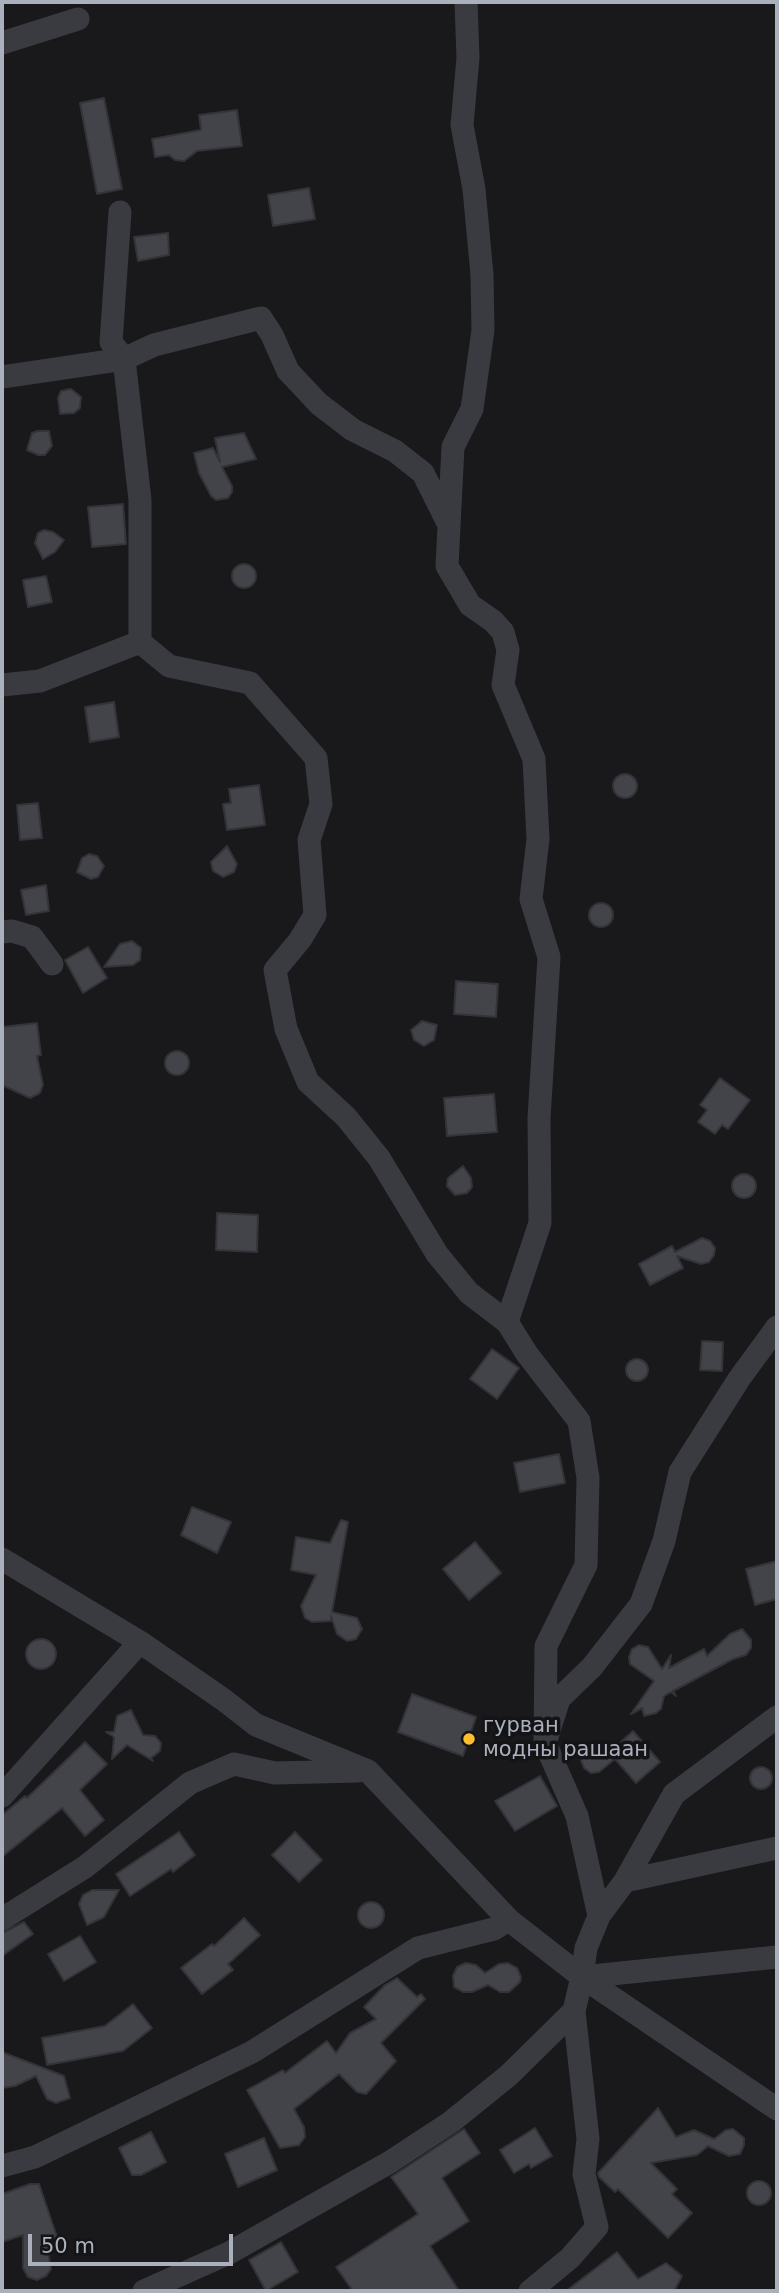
<!DOCTYPE html>
<meta charset="utf-8">
<style>
body{margin:0}
#map{position:relative;width:779px;height:2293px;overflow:hidden;background:#19191c;font-family:"DejaVu Sans",sans-serif}
canvas{display:block}
.frame{position:absolute;inset:0;border:4px solid #aab0bc;pointer-events:none}
.scale{position:absolute;left:28px;top:2234px;width:205px;height:32px;box-sizing:border-box;border:4px solid #aab0bc;border-top:0;padding-left:9px;font-size:21px;line-height:24px;white-space:nowrap;color:#aab0bc;-webkit-text-stroke:5px #141417;paint-order:stroke}
</style>
<div id="map">
<canvas width="779" height="2293"></canvas>
<div class="frame"></div>
<div class="scale">50 m</div>
</div>
<script>
const ctx = document.querySelector('canvas').getContext('2d');
ctx.lineJoin = 'round';
function fill(path, color) { ctx.fillStyle = color; ctx.fill(path, 'evenodd'); }
const toPath = rows => new Path2D(rows.map(r => 'M' + r).join(''));
function strokePath(path, color, width, dash) { ctx.strokeStyle = color; ctx.lineWidth = width; ctx.lineCap = dash ? 'butt' : 'round'; ctx.setLineDash(dash || []); ctx.stroke(path); }
function label(font, color, halo, rows, align = 'center') {
  ctx.font = font + ' "DejaVu Sans",sans-serif'; ctx.lineWidth = 7; ctx.setLineDash([]); ctx.textBaseline = 'middle'; ctx.strokeStyle = halo; ctx.fillStyle = color; for (const [text, x, y, turn = 0] of rows) {
    ctx.save(); ctx.translate(x, y); ctx.rotate((+turn || 0) * Math.PI / 180); ctx.textAlign = isNaN(turn) ? turn : align; if (halo) ctx.strokeText(text, 0, 0); ctx.fillText(text, 0, 0); ctx.restore();
  }
}
const building = toPath([
 [104,98,122,189,97,194,80,103,104,98],
 [237,110,242,146,197,151,184,161,175,160,169,155,155,157,152,139,201,130,199,115,237,110],
 [309,188,315,219,273,226,268,195,309,188],
 [168,233,169,255,138,261,134,237,168,233],
 [71,389,81,397,80,408,74,413,60,414,58,398,61,391,71,389],
 [38,431,49,431,52,446,45,455,38,455,27,450,32,433,38,431],
 [244,433,256,459,222,467,232,486,232,492,228,498,216,500,211,496,199,473,194,453,213,448,220,462,215,438,244,433],
 [123,504,126,544,92,547,88,507,123,504],
 [44,530,53,532,64,540,55,552,43,559,35,543,38,533,44,530],
 '232 576a12 12 0 1 1 24 0a12 12 0 1 1-24 0Z',
 [46,576,52,602,28,607,23,580,46,576],
 [114,702,119,737,90,742,85,707,114,702],
 '613 786a12 12 0 1 1 24 0a12 12 0 1 1-24 0Z',
 [259,785,265,825,227,830,223,804,231,803,229,789,259,785],
 [38,803,42,838,20,840,17,805,38,803],
 [227,846,237,864,234,872,223,877,213,871,211,862,227,846],
 [89,854,97,856,104,866,98,877,91,879,77,872,82,858,89,854],
 [46,885,49,911,26,915,21,890,46,885],
 '589 915a12 12 0 1 1 24 0a12 12 0 1 1-24 0Z',
 [132,941,141,948,140,960,133,965,104,967,120,944,132,941],
 [88,947,107,978,83,993,65,960,88,947],
 [456,981,498,984,496,1017,454,1014,456,981],
 [422,1021,437,1025,434,1040,424,1046,414,1040,411,1030,422,1021],
 [37,1023,41,1055,37,1056,43,1085,40,1093,30,1098,2,1085,2,1027,37,1023],
 '165 1063a12 12 0 1 1 24 0a12 12 0 1 1-24 0Z',
 [720,1078,750,1100,728,1129,722,1125,715,1134,698,1122,707,1110,700,1105,720,1078],
 [494,1094,497,1132,447,1136,444,1098,494,1094],
 [463,1166,471,1178,472,1187,467,1193,455,1195,447,1186,448,1178,463,1166],
 '732 1186a12 12 0 1 1 24 0a12 12 0 1 1-24 0Z',
 [217,1213,258,1215,257,1252,216,1250,217,1213],
 [702,1238,710,1241,715,1248,714,1255,709,1262,701,1264,677,1256,683,1268,650,1285,639,1264,672,1246,675,1252,702,1238],
 [702,1341,723,1342,722,1371,700,1370,702,1341],
 [492,1349,519,1368,497,1399,470,1379,492,1349],
 '626 1370a11 11 0 1 1 22 0a11 11 0 1 1-22 0Z',
 [559,1454,565,1483,520,1492,514,1463,559,1454],
 [192,1507,231,1522,217,1553,181,1535,192,1507],
 [341,1520,348,1522,332,1612,357,1618,362,1629,356,1639,347,1641,337,1634,331,1616,331,1621,312,1622,305,1618,301,1606,316,1575,291,1570,296,1537,330,1543,341,1520],
 [475,1542,501,1573,469,1600,443,1569,475,1542],
 [777,1561,777,1599,755,1605,746,1569,777,1561],
 [742,1629,751,1640,751,1648,746,1655,733,1659,673,1691,676,1696,671,1692,664,1696,661,1709,656,1713,644,1716,642,1708,631,1714,654,1681,630,1664,629,1657,632,1649,639,1645,648,1647,662,1669,671,1655,669,1668,704,1649,707,1656,730,1634,742,1629],
 '26 1654a15 15 0 1 1 30 0a15 15 0 1 1-30 0Z',
 [412,1694,476,1717,463,1756,398,1732,412,1694],
 [131,1710,143,1735,155,1736,161,1743,160,1751,151,1758,153,1761,127,1745,112,1759,114,1737,106,1732,114,1732,117,1716,131,1710],
 [633,1731,660,1762,636,1783,615,1759,599,1772,591,1773,584,1768,581,1760,584,1752,591,1749,610,1752,633,1731],
 [85,1742,107,1764,80,1790,104,1820,85,1836,62,1808,2,1857,2,1815,25,1796,27,1798,85,1742],
 '750 1778a11 11 0 1 1 22 0a11 11 0 1 1-22 0Z',
 [540,1776,557,1806,515,1831,495,1801,540,1776],
 [179,1832,195,1855,173,1872,171,1869,130,1896,116,1874,179,1832],
 [295,1832,322,1860,299,1882,272,1855,295,1832],
 [92,1890,119,1890,104,1917,87,1925,79,1904,83,1895,92,1890],
 '358 1915a13 13 0 1 1 26 0a13 13 0 1 1-26 0Z',
 [244,1918,260,1935,228,1964,233,1970,202,1994,181,1968,212,1944,214,1946,244,1918],
 [24,1922,33,1934,2,1956,2,1933,24,1922],
 [80,1936,96,1962,64,1981,48,1954,80,1936],
 [466,1963,476,1965,485,1973,499,1964,508,1963,517,1968,521,1977,520,1982,509,1992,500,1992,488,1985,472,1992,463,1992,454,1987,453,1976,457,1967,466,1963],
 [397,1978,417,1997,421,1994,425,1999,381,2043,396,2061,366,2094,357,2092,339,2074,294,2109,304,2127,305,2137,299,2145,280,2148,247,2090,283,2070,285,2073,327,2041,336,2053,350,2033,376,2019,364,2007,385,1985,397,1978],
 [133,2004,152,2028,123,2051,47,2065,42,2038,105,2026,133,2004],
 [2,2052,64,2076,70,2098,56,2103,47,2099,36,2076,15,2086,2,2088,2,2052],
 [658,2108,676,2137,694,2130,714,2139,726,2130,733,2129,744,2138,744,2145,740,2154,729,2156,708,2146,697,2155,651,2163,677,2189,672,2194,692,2213,668,2238,618,2189,615,2192,599,2177,598,2173,658,2108],
 [535,2128,552,2156,531,2168,529,2164,514,2173,500,2150,535,2128],
 [464,2129,480,2153,442,2178,469,2221,430,2246,459,2291,353,2291,336,2267,418,2214,391,2177,464,2129],
 [151,2132,166,2162,141,2175,132,2175,119,2148,151,2132],
 [264,2138,277,2170,238,2187,225,2154,264,2138],
 '747 2193a12 12 0 1 1 24 0a12 12 0 1 1-24 0Z',
 [30,2184,39,2184,57,2237,46,2241,51,2269,46,2276,37,2280,28,2277,23,2268,23,2235,2,2242,2,2194,30,2184],
 [281,2242,298,2272,266,2291,249,2260,281,2242],
 [617,2252,638,2279,666,2263,682,2276,674,2291,566,2291,617,2252]
]);
const minor = toPath([
 [466,2,468,58,462,125,474,189,482,275,483,330,472,409,453,447,447,566,470,605,493,621,503,632,508,650,503,685,534,759,538,839,531,899,549,957,539,1118,540,1223,507,1322,527,1354,579,1421,588,1478,586,1565,546,1646,545,1743],
 [2,43,78,19],
 [120,212,111,342,124,359,154,345,261,318,272,335,288,371,319,404,353,430,395,451,423,473,447,521],
 [2,377,124,359,140,500,140,642],
 [2,685,40,681,140,642,169,666,250,683,316,758,321,804,309,840,315,915,300,940,275,970,286,1029,308,1082,346,1117,379,1158,437,1254,469,1293,507,1322],
 [2,932,12,931,32,937,52,964],
 [2,1559,140,1642,224,1700,256,1725,368,1771,509,1920,582,1977,777,2109],
 [2,1796,140,1642],
 [625,1881,777,1848],
 [599,1916,577,1816,545,1743,559,1699,592,1667,641,1604,664,1541,680,1472,739,1379,777,1327],
 [2,1919,85,1867,190,1783,234,1764,275,1773,358,1771],
 [582,1977,777,1957],
 [2,2166,35,2157,252,2052,418,1948,494,1929,509,1920],
 [144,2291,229,2253,390,2162,451,2122,509,2075,574,2011],
 [530,2291,570,2258,597,2227,584,2174,588,2139,574,2011,582,1977,586,1948,599,1916,625,1881,674,1794,777,1717]
]);
const markers = [
 [469,1739,7,"#ffbe2e"]
];
const poiNames = [
 ["гурван",483,1727],
 ["модны рашаан",483,1751]
];
fill(building, '#434449');
strokePath(building, '#333338', 2);
strokePath(minor, '#3a3b41', 23);
for (const [x, y, r, color] of markers) { const dot = new Path2D(); dot.arc(x, y, r, 0, 2 * Math.PI); ctx.fillStyle = color; ctx.fill(dot); strokePath(dot, '#141417', 2.5); }
label('21px', '#aab0bc', '#141417', poiNames, 'left');
</script>
